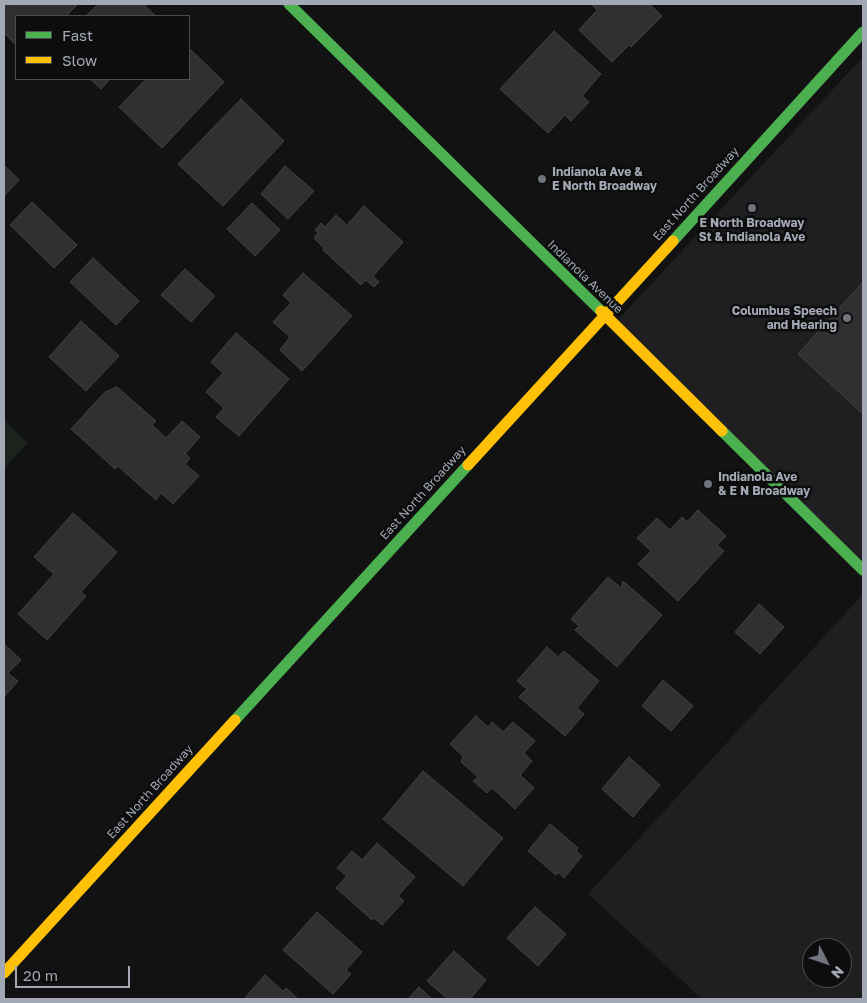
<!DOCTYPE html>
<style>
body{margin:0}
#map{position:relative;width:867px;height:1003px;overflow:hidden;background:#121213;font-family:"Golos Text",sans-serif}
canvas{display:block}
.frame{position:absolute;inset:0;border:5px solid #a2a8b4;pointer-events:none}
.legend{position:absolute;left:15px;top:15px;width:175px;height:65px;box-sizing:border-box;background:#0d0d0e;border:1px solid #494b50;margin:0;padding:6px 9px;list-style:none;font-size:15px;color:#a2a8b4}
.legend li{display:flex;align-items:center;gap:10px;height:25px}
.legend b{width:25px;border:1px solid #494b50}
.north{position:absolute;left:802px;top:938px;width:50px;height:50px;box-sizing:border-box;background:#0d0d0e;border:1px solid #494b50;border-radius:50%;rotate:131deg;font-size:14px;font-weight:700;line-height:20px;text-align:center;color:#a2a8b4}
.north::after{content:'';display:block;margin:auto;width:18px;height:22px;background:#70747c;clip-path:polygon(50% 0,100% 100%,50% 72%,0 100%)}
.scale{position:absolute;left:15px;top:966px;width:115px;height:22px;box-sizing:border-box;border:2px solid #a2a8b4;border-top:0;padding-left:6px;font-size:15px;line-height:18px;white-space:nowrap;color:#a2a8b4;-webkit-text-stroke:4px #0d0d0e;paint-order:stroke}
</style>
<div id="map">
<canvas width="867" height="1003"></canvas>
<div class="frame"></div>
<ul class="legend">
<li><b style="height:6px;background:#4caf50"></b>Fast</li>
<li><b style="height:6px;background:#ffc107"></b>Slow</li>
</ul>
<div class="north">N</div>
<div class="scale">20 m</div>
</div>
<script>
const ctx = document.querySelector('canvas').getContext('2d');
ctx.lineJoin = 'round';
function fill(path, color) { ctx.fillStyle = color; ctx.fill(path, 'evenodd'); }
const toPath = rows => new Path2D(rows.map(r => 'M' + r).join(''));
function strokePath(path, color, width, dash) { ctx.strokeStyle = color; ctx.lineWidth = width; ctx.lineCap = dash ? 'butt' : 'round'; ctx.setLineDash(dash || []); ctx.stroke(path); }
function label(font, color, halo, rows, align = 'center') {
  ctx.font = font + ' "Golos Text",sans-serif'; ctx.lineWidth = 5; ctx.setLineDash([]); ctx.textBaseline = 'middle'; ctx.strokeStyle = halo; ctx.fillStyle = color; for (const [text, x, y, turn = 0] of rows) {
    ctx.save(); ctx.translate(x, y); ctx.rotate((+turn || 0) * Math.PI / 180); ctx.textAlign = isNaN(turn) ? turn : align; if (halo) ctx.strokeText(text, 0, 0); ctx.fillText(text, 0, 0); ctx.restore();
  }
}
const built = toPath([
 [863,57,863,574,614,324],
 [863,594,863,999,702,999,588,894],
 [812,948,842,948,842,978,812,978]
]);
const green = toPath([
 [4,420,28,443,4,468]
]);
const building = toPath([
 [4,4,78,4,66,16,16,16,16,45,4,33,4,4],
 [98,4,143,4,156,16,86,16,98,4],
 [591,4,649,4,662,16,631,47,629,45,612,62,579,30,597,10,591,4],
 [554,31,601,74,582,96,589,102,571,121,565,115,548,133,500,89,554,31],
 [189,48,224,82,162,148,119,107,146,79,189,79,189,48],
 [90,79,110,79,101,89,90,79],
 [241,99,284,141,223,206,178,164,241,99],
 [4,165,19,180,4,196,4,165],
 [285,166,314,191,288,219,261,194,285,166],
 [32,202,77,245,54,268,10,225,32,202],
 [252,203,280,230,255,256,227,229,252,203],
 [364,206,403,242,373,276,379,282,374,287,366,280,361,285,323,250,324,248,314,238,318,233,315,230,321,223,325,227,336,215,347,225,364,206],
 [93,258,139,301,116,325,70,282,93,258],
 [185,269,215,296,191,322,161,295,185,269],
 [303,273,352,316,302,371,280,350,290,337,273,322,291,303,283,295,303,273],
 [863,282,863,414,798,354,863,282],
 [81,321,119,356,86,391,49,357,81,321],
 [236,333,289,379,239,436,216,417,224,408,206,392,223,373,211,362,236,333],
 [117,387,156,421,152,425,166,438,182,421,200,437,185,454,190,458,185,464,199,476,173,504,161,493,156,500,118,466,115,469,71,429,105,392,117,387],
 [698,510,726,536,717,545,724,551,678,601,638,564,651,551,637,538,657,518,670,530,682,517,687,522,698,510],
 [73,513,117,552,81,592,86,596,47,640,18,614,54,574,34,557,73,513],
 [608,577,621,588,623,581,662,615,617,667,575,630,579,626,571,619,608,577],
 [759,604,784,627,760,654,735,632,759,604],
 [4,644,21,660,8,673,18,681,4,697,4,644],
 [547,647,558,657,564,651,599,681,577,708,584,714,565,736,519,697,527,689,517,681,547,647],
 [663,680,693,706,671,731,642,706,663,680],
 [476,716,488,727,492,722,503,732,513,722,535,741,524,753,532,761,520,775,534,788,515,809,492,788,487,793,473,781,478,777,461,762,463,756,450,744,476,716],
 [629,757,660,785,633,817,602,789,629,757],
 [423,771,503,838,463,886,383,819,423,771],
 [550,824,578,848,576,851,582,856,564,878,558,872,556,875,528,851,550,824],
 [377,843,415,877,398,896,404,901,382,925,374,918,372,920,336,888,347,876,337,868,352,851,362,860,377,843],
 [535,907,566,934,538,966,507,938,535,907],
 [317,912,362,952,346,970,351,974,333,994,283,950,317,912],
 [454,951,486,980,470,999,448,999,427,981,454,951],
 [265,975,283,991,286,988,298,999,244,999,265,975],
 [419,987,432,999,408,999,419,987]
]);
const fast = toPath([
 [289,4,601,311],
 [673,241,863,32],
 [722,431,863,570],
 [235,720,468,465]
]);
const slow = toPath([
 [601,311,722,431],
 [468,465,673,241],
 [4,973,235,720]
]);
const markers = [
 [542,179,5,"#70747c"],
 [752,208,5,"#70747c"],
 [847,318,5,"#70747c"],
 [708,484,5,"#70747c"]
];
const poiNames = [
 ["Indianola Ave &",552,172],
 ["E North Broadway",552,186],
 ["E North Broadway",752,223,"center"],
 ["St & Indianola Ave",752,237,"center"],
 ["Columbus Speech",837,311,"right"],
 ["and Hearing",837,325,"right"],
 ["Indianola Ave",718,477],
 ["& E N Broadway",718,491]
];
const streetNames = [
 ["East North Broadway",696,194,-48],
 ["Indianola Avenue",585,277,44],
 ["East North Broadway",423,493,-48],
 ["East North Broadway",150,792,-48]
];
fill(built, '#1f1f21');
fill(green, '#1c231d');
fill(building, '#303032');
strokePath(building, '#414246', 1);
strokePath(fast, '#4caf50', 11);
strokePath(slow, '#ffc107', 11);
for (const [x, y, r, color] of markers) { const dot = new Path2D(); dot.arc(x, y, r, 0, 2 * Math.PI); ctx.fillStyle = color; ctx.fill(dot); strokePath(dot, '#0d0d0e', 2); }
label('bold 12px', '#a2a8b4', '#0d0d0e', poiNames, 'left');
label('12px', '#a2a8b4', '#0d0d0e', streetNames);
</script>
